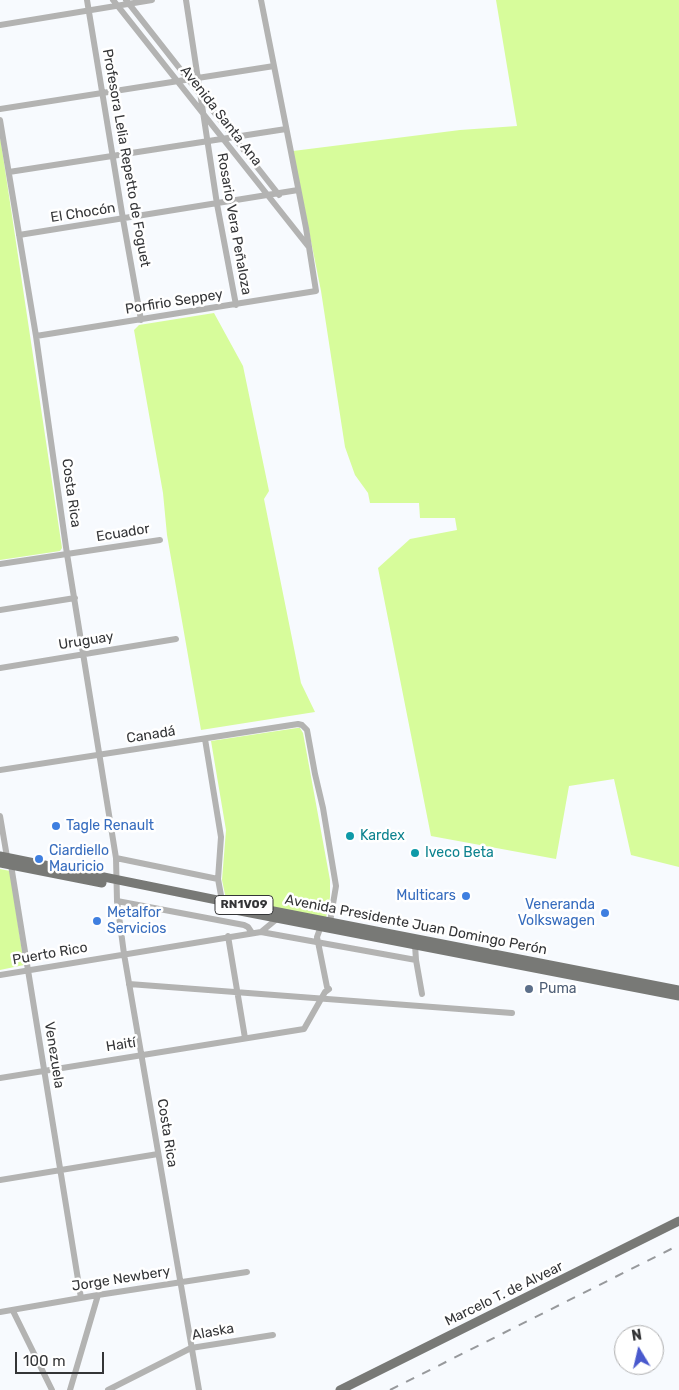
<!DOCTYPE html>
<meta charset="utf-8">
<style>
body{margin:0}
#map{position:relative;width:679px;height:1390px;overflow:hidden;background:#f7fafe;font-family:Rubik,sans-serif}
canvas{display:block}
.north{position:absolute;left:614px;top:1325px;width:50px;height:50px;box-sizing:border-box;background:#fff;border:1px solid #aeaeaf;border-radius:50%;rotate:351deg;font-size:14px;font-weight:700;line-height:20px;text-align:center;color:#343537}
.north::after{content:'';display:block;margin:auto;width:18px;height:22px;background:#4959cd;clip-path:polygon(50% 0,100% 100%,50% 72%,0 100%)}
.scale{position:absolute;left:15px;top:1352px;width:89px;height:22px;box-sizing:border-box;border:2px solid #343537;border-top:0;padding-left:6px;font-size:15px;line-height:18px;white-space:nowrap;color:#343537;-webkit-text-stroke:4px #fff;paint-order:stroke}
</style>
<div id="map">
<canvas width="679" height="1390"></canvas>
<div class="north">N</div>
<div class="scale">100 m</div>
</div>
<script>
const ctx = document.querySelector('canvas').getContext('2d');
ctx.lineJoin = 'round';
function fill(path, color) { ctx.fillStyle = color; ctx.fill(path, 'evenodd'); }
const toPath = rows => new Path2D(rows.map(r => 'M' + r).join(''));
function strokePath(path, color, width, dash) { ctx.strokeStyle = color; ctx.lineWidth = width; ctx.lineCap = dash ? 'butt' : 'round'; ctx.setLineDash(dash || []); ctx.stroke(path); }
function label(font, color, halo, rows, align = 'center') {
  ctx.font = font + ' Rubik,sans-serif'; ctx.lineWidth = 5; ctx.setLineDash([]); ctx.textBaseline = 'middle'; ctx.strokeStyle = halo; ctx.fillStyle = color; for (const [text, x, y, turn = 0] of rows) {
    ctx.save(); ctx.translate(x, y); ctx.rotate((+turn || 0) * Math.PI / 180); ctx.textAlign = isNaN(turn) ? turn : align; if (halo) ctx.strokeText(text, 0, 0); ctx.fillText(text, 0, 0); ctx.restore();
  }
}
const green = toPath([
 [496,0,679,0,679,867,631,855,614,779,569,786,556,859,431,836,378,568,410,539,457,530,455,518,420,518,419,503,370,503,368,493,355,475,345,447,321,291,293,151,460,130,517,126],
 [0,136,62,548,60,551,0,560],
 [214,313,243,366,269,491,264,499,301,683,315,712,201,730,167,535,163,493,134,330,139,325],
 [297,728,300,728,303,733,330,880,330,897,326,918,226,899,222,880,226,830,211,741],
 [0,869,10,871,24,965,0,970]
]);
const minor = toPath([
 [87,0,123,219,141,320],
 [113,0,308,246],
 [126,0,279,195],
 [186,0,217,204,236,305],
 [0,25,152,0],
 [0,109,274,66],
 [0,120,36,336,67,554,116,858,117,901,124,954,199,1390],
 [9,172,286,129],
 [19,235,298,190],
 [36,336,316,291,306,228,261,0],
 [0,564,160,540],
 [0,610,75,598],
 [0,668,176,639],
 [205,739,221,837,218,879,222,901],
 [0,770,298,724,302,725,307,730,315,774,323,808,336,886,330,922],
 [0,816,7,857,11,865,81,1298],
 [116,858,218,879],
 [117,901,244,925,248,927,252,933],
 [321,926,317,937,327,987],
 [261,932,416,960],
 [228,936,245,1038],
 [415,945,416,960,422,994],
 [0,975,261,932,278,918],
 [129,984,512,1013],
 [0,1078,304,1029,325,992,329,989],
 [0,1180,158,1154],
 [13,1311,52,1390],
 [0,1312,98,1295,247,1272],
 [70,1390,98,1295],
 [108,1390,191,1348,273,1335]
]);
const major = toPath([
 [0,856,222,901,679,990],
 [0,863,102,883],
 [230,909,679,996],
 [340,1390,679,1221]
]);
const rail = toPath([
 [390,1390,679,1245]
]);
const markers = [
 [56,826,5,"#3f7fe0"],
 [350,836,5,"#0f9aa8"],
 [415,853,5,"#0f9aa8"],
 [39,859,5,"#3f7fe0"],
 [466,896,5,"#3f7fe0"],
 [605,913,5,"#3f7fe0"],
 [97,921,5,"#3f7fe0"],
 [529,989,5,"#5c6f8a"]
];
const shields = [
 [244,905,58]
];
const shieldNames = [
 ["RN1V09",244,905]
];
const streetNames = [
 ["Avenida Santa Ana",221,116,52],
 ["Profesora Lelia Repetto de Foguet",126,158,80],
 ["El Chocón",83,213,-9],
 ["Rosario Vera Peñaloza",234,224,80],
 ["Porfirio Seppey",174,302,-9],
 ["Costa Rica",71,493,82],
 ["Ecuador",123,533,-9],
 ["Uruguay",86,641,-9],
 ["Canadá",151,735,-9],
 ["Avenida Presidente Juan Domingo Perón",416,925,11],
 ["Puerto Rico",50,954,-10],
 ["Haití",121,1045,-9],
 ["Venezuela",54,1055,81],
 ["Costa Rica",167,1133,81],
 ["Jorge Newbery",121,1279,-9],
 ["Marcelo T. de Alvear",504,1294,-26],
 ["Alaska",213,1332,-10]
];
const shopNames = [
 ["Tagle Renault",66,826],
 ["Ciardiello",49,851],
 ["Mauricio",49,867],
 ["Multicars",456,896,"right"],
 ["Veneranda",595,905,"right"],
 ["Volkswagen",595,921,"right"],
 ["Metalfor",107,913],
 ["Servicios",107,929]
];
const cultureNames = [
 ["Kardex",360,836],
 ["Iveco Beta",425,853]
];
const serviceNames = [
 ["Puma",539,989]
];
fill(green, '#d7fc9b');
strokePath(minor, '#b3b3b2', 6);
strokePath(major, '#787976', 9);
strokePath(rail, '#97999c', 2, [9, 9]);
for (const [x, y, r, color] of markers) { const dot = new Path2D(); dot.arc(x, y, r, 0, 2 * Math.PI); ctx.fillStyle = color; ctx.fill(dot); strokePath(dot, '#fff', 2); }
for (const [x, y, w] of shields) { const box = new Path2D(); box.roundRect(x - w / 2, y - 9.5, w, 19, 4); ctx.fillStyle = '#fff'; ctx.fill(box); strokePath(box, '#343537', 1); }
label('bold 12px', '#343537', null, shieldNames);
label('14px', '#343537', '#fff', streetNames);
label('14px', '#366cbe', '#fff', shopNames, 'left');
label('14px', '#0d838f', '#fff', cultureNames, 'left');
label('14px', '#4e5e75', '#fff', serviceNames, 'left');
</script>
